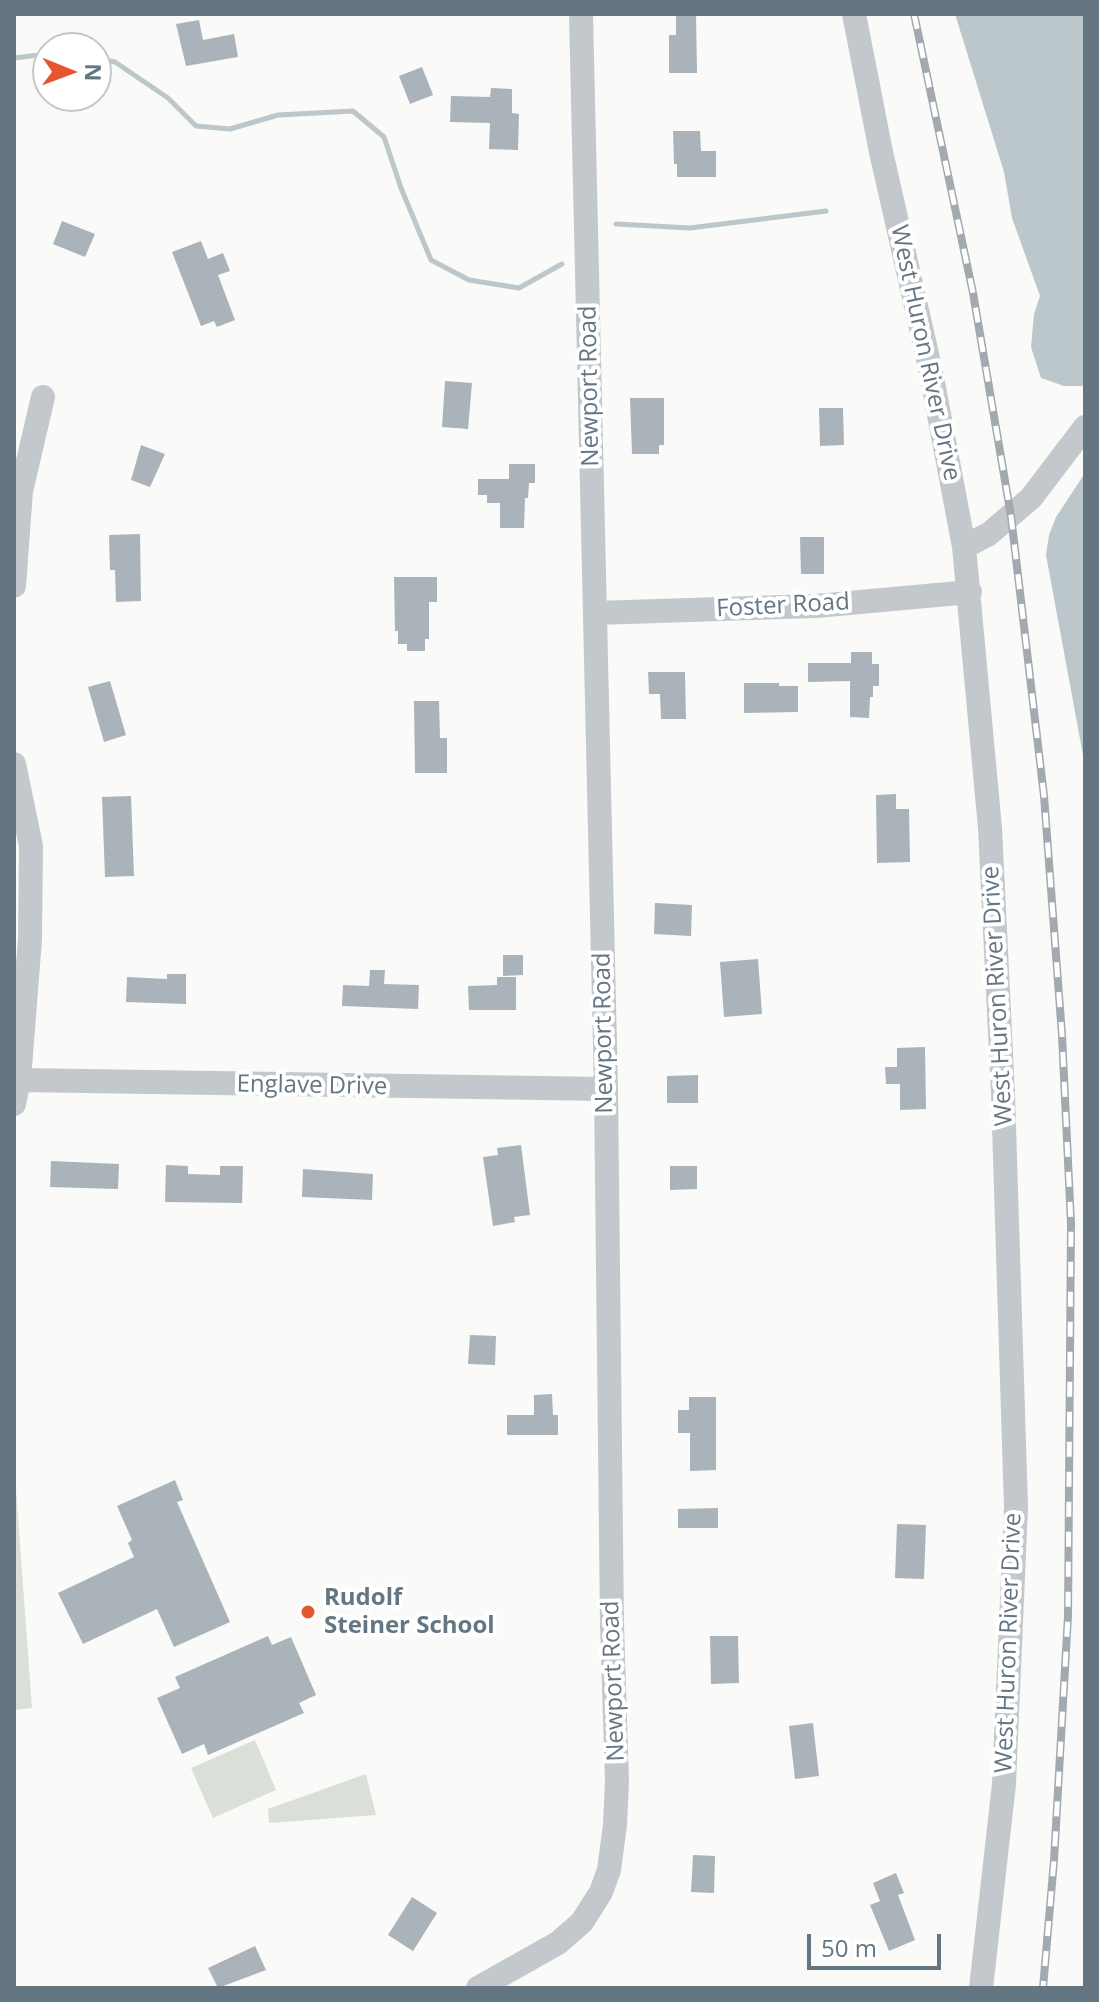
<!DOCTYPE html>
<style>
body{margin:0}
#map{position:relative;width:1099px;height:2002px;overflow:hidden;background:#fafaf8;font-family:"Open Sans",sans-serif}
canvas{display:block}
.frame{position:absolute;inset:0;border:16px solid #657683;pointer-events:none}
.north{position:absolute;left:32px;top:32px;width:80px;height:80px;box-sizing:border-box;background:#fff;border:2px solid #c1c8cd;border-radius:50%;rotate:91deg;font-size:22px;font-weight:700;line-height:32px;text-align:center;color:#657683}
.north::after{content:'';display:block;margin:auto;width:28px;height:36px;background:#e4572e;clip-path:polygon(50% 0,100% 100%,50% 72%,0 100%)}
.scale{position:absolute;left:807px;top:1934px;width:134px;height:36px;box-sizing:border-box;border:4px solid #657683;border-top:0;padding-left:10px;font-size:24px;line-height:28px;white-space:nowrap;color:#657683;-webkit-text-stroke:6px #fff;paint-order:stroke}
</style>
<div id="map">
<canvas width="1099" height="2002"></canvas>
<div class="frame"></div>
<div class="north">N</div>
<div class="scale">50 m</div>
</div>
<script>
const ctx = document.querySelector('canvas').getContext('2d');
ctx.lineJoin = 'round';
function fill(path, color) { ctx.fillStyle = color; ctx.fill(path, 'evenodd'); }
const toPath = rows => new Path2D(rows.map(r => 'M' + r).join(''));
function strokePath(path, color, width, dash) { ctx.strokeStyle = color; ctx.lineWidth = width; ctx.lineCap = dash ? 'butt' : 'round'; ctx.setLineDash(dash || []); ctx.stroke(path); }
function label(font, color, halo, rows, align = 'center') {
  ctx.font = font + ' "Open Sans",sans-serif'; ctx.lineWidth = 8; ctx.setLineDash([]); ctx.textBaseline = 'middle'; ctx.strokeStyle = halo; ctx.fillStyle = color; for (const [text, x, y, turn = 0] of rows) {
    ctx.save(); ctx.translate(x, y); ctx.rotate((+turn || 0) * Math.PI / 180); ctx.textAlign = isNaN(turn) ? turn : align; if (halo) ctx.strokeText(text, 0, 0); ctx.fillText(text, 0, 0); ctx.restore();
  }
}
const green = toPath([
 [14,1462,32,1708,14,1710],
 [255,1740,276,1790,213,1818,191,1768],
 [366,1774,376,1815,269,1823,268,1809]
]);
const water = toPath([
 [955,14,1085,14,1085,386,1064,386,1041,378,1031,347,1034,314,1040,296,1012,218,1004,172],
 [1085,473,1085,766,1046,555,1049,535,1056,517]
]);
const stream = toPath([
 [14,58,48,54],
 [96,58,115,62,168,98,196,126,230,129,278,115,353,111,384,137,401,188,431,260,469,280,519,288,562,264],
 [616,224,690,228,826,211]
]);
const building = toPath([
 [676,14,696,14,697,73,669,73,669,35,676,35],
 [199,20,203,40,234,34,238,57,186,66,176,24],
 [422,67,433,95,410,104,399,76],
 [491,88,512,89,512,113,519,114,518,150,489,149,490,123,450,122,451,96,490,97],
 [673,131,700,131,701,151,716,151,716,177,677,177,677,164,674,164],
 [62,221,95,234,85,257,53,244],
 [201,241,208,259,223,253,230,271,218,275,235,320,217,327,214,321,201,326,172,252],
 [445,381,472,383,468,429,442,427],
 [630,398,664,398,664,445,659,445,659,454,632,454],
 [819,408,843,408,844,445,820,446],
 [141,445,165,454,150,487,131,480],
 [509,464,535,464,535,483,529,483,528,498,525,498,524,528,500,528,500,503,487,503,487,495,478,495,478,479,509,479],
 [140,534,141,601,116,602,115,570,110,570,109,535],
 [800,537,824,537,824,574,801,574],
 [394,577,437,577,437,602,429,602,429,639,425,639,425,651,407,651,407,644,398,644,398,631,395,631],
 [851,652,872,652,872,664,879,664,879,686,873,686,873,697,870,697,869,718,850,717,850,681,808,682,808,663,851,663],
 [648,672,685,672,686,719,661,719,660,694,649,694],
 [110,681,126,735,104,742,88,687],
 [744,683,779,683,779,686,798,686,798,712,744,713],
 [414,701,439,701,440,738,447,738,447,773,415,773],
 [896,794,896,809,909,809,910,862,877,863,876,795],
 [131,796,134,876,105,877,102,797],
 [655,903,692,905,691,936,654,934],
 [503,955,523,955,523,975,503,976],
 [758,959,762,1014,724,1017,720,962],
 [370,970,385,970,384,984,419,985,418,1009,342,1006,343,985,369,986],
 [167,974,186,974,186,1004,126,1002,127,977,167,979],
 [497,977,516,977,516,1010,469,1010,468,986,497,985],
 [925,1047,926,1109,900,1110,900,1084,886,1084,885,1067,897,1067,897,1048],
 [698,1075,698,1103,667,1103,667,1076],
 [521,1145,530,1215,514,1217,515,1222,493,1226,483,1157,498,1155,497,1148],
 [51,1161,119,1164,118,1189,50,1187],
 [166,1165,188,1166,188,1174,220,1175,220,1166,243,1166,242,1203,165,1202],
 [670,1166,697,1166,697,1189,670,1190],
 [303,1169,373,1174,372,1200,302,1197],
 [470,1335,496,1336,495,1365,468,1364],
 [552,1394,553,1415,558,1415,558,1435,507,1435,507,1415,534,1415,534,1395],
 [689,1397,716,1397,716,1470,690,1471,690,1433,678,1433,678,1410,689,1410],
 [175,1480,183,1500,177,1502,230,1622,174,1647,157,1609,83,1644,58,1593,134,1557,128,1543,132,1540,117,1506],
 [718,1508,718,1528,678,1528,678,1509],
 [897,1524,926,1525,924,1579,895,1578],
 [268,1636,272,1645,291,1637,316,1695,299,1703,304,1713,208,1755,204,1744,182,1754,157,1698,180,1688,175,1677],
 [710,1636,738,1636,739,1683,711,1684],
 [813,1723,819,1776,795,1779,789,1726],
 [693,1855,715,1856,714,1893,691,1892],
 [896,1873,904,1893,898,1895,915,1940,889,1951,870,1905,880,1901,873,1883],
 [412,1897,437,1913,413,1951,388,1935],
 [255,1946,266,1970,218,1988,208,1968]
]);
const minor = toPath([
 [854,14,881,152,931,372,964,547,990,828,1003,1094,1016,1507,1004,1784,981,1988],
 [964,547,989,534,1031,498,1085,427],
 [14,586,21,491,43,397],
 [595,613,816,606,970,592],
 [14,764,31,846,30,939,19,1080,14,1104],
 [19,1080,606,1089],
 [478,1988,558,1943,582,1922,601,1892,609,1870,615,1825,617,1781,612,1625,606,1089,581,14]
]);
const rail = toPath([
 [914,14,973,293,1011,516,1044,796,1062,1035,1071,1224,1068,1616,1054,1860,1043,1988]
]);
const markers = [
 [308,1612,8,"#e4572e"]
];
const streetNames = [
 ["West Huron River Drive",925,353,78],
 ["Newport Road",590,386,-91],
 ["Foster Road",783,606,-3],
 ["West Huron River Drive",998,996,-93],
 ["Newport Road",604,1033,-91],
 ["Englave Drive",312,1086,1],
 ["West Huron River Drive",1009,1643,-88],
 ["Newport Road",614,1681,-92]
];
const poiNames = [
 ["Rudolf",324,1598],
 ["Steiner School",324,1626]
];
fill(green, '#dadfd7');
fill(water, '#bbc7cb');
strokePath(stream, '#bbc7cb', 5);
fill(building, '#aab3b9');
strokePath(minor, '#c3c8cc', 24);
strokePath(rail, '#a2aab0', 8);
strokePath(rail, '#fff', 5, [15]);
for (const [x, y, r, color] of markers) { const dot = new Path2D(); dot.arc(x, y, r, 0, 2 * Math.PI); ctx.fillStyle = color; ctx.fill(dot); strokePath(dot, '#fff', 3); }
label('24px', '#657683', '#fff', streetNames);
label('bold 24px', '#657683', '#fff', poiNames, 'left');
</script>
